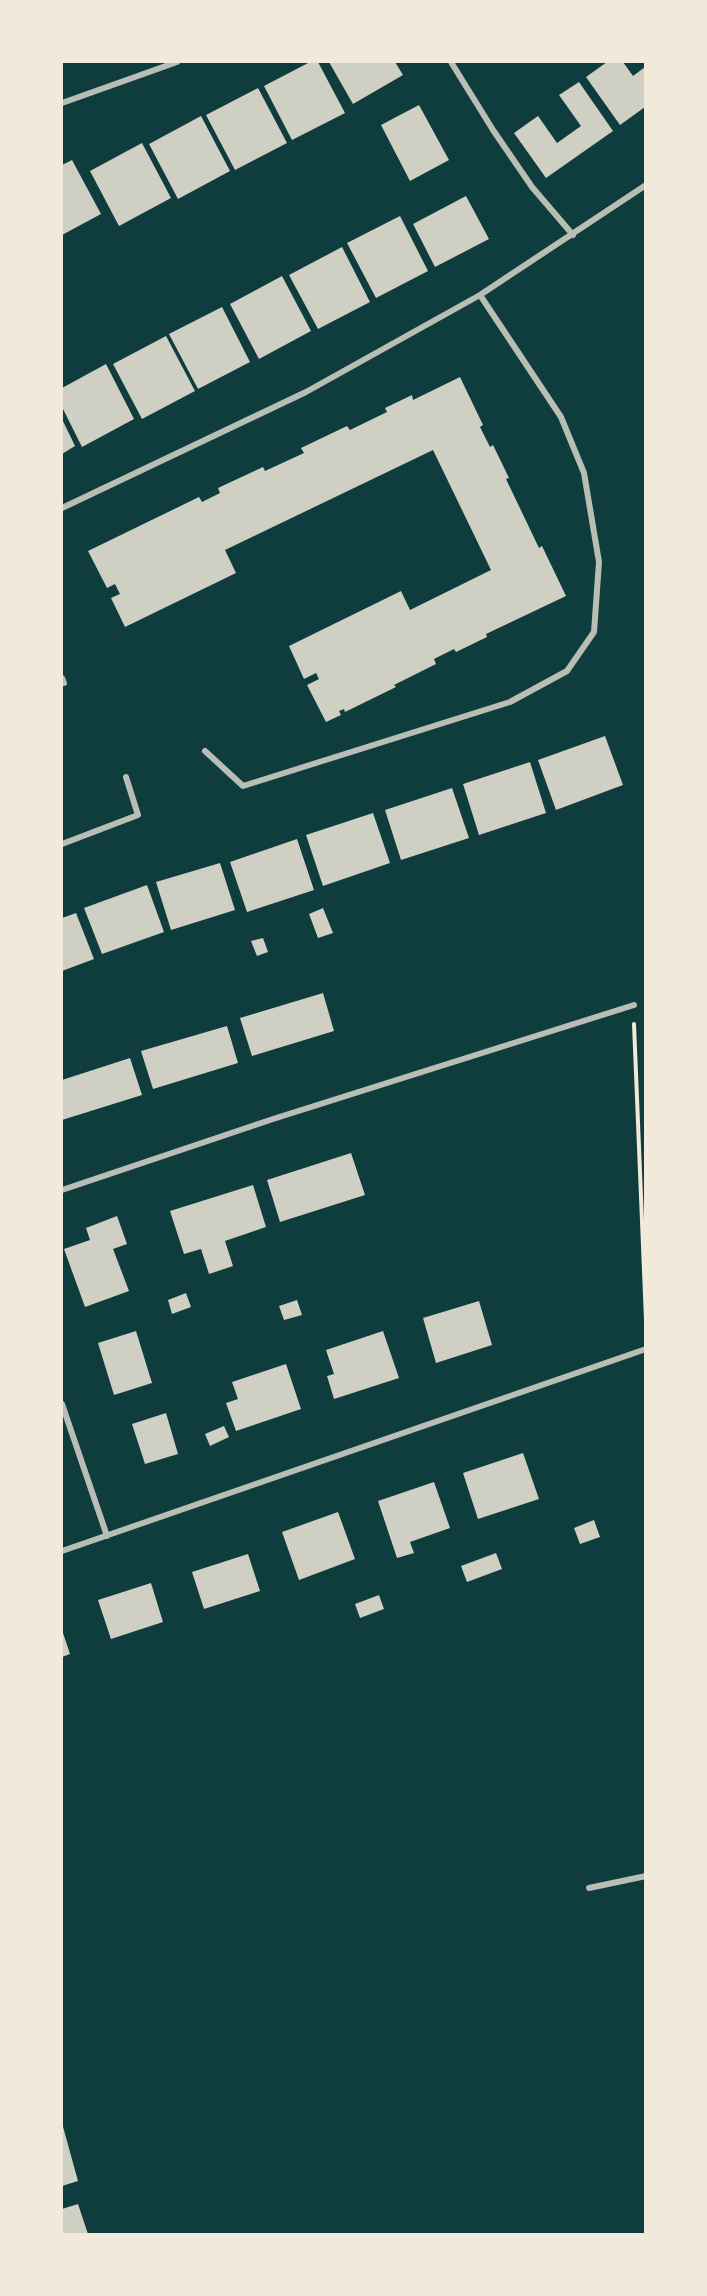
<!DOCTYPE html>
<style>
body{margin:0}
#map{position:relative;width:707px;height:2296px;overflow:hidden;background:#0f3d3e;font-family:"Fira Sans",sans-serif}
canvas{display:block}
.frame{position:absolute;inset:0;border:63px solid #f1e9da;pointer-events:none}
</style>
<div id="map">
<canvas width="707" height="2296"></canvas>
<div class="frame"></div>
</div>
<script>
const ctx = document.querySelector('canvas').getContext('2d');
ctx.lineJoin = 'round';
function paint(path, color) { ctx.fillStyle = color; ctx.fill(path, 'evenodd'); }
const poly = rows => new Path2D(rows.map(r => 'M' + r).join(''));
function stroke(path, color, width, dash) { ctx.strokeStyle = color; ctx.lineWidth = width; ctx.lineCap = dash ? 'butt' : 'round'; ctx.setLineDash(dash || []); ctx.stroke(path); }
const building = poly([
 [310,62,318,62,345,113,292,140,264,86],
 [329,62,395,62,403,75,353,104],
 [607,62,623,62,633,76,645,67,645,107,620,125,586,77],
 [579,82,613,131,546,178,514,133,538,116,557,143,581,126,559,95],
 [258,88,287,143,235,170,206,115],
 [419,105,449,160,410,181,381,125],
 [201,116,230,171,178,199,149,144],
 [142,143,171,198,119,226,90,171],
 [72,160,101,214,62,235,62,165],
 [466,196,489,239,435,267,413,224],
 [400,216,428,271,376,298,347,243],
 [342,247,370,302,318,329,289,275],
 [282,276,311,331,259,359,230,304],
 [222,307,250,362,198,389,169,334],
 [166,336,195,391,142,419,113,364],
 [106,364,134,419,82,447,62,407,62,388],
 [460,377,483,425,480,427,490,447,493,445,509,478,506,479,539,548,542,546,566,596,486,634,487,637,456,652,454,649,434,659,436,664,394,685,396,687,345,712,344,709,339,711,341,715,326,722,307,685,319,679,316,673,304,679,289,646,401,591,410,610,491,570,433,450,225,550,236,573,125,627,111,598,120,594,115,584,107,588,88,551,199,497,202,502,220,493,218,488,263,467,265,471,304,453,301,448,347,426,350,430,387,412,385,408,412,395,413,400],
 [62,419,75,446,62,454],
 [605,736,623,785,556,810,538,760],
 [530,762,546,813,479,835,463,784],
 [452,788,469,838,401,860,385,810],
 [373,813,390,863,323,886,306,835],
 [297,839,314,890,247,912,230,862],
 [220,863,235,910,171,930,156,882],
 [147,885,164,932,102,954,84,908],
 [323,908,333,933,318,938,309,914],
 [76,913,94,959,62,971,62,918],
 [263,938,268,952,257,956,251,941],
 [323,993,334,1031,252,1056,240,1018],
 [227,1026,238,1063,153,1089,141,1051],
 [130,1058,142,1095,62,1120,62,1080],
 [351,1153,365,1195,280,1222,267,1180],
 [253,1185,266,1227,225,1241,233,1266,209,1274,201,1249,184,1254,170,1211],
 [117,1216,127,1244,113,1249,129,1291,85,1307,64,1249,90,1240,86,1228],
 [186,1293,191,1307,172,1314,168,1300],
 [297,1300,302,1315,284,1320,279,1306],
 [479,1301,492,1345,436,1363,423,1318],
 [136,1331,152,1383,114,1395,98,1343],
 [383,1331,399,1378,334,1399,327,1376,334,1374,326,1350],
 [286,1364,301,1409,236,1431,226,1403,238,1399,232,1382],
 [166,1413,178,1454,145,1464,132,1424],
 [224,1426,229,1437,210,1446,205,1434],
 [523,1453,539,1499,478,1519,463,1473],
 [434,1482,450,1528,410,1542,414,1553,397,1558,378,1501],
 [338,1512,355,1559,299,1580,282,1532],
 [594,1520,600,1537,580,1544,574,1528],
 [496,1553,502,1569,467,1582,461,1566],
 [248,1554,260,1591,204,1609,192,1572],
 [151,1583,163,1622,111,1639,98,1600],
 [379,1595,384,1609,360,1618,355,1604],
 [62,1630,70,1654,62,1657],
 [62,2123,78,2181,62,2186],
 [78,2204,88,2234,62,2234,62,2209]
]);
const path = poly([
 [634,1024,646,1320]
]);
const minor = poly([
 [451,62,493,130,532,187,573,235],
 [62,103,177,62],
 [62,508,306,392,480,295,646,185],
 [62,678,64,683],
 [205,751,243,786,510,702,567,671,594,632,599,562,584,473,561,417,480,295],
 [62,844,138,815,126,777],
 [62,1190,273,1119,634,1005],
 [62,1404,107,1536],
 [62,1551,646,1349],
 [589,1888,646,1876]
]);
paint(building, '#cfcfc3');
stroke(path, '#f1e9da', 4);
stroke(minor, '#b8beb3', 6);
</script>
